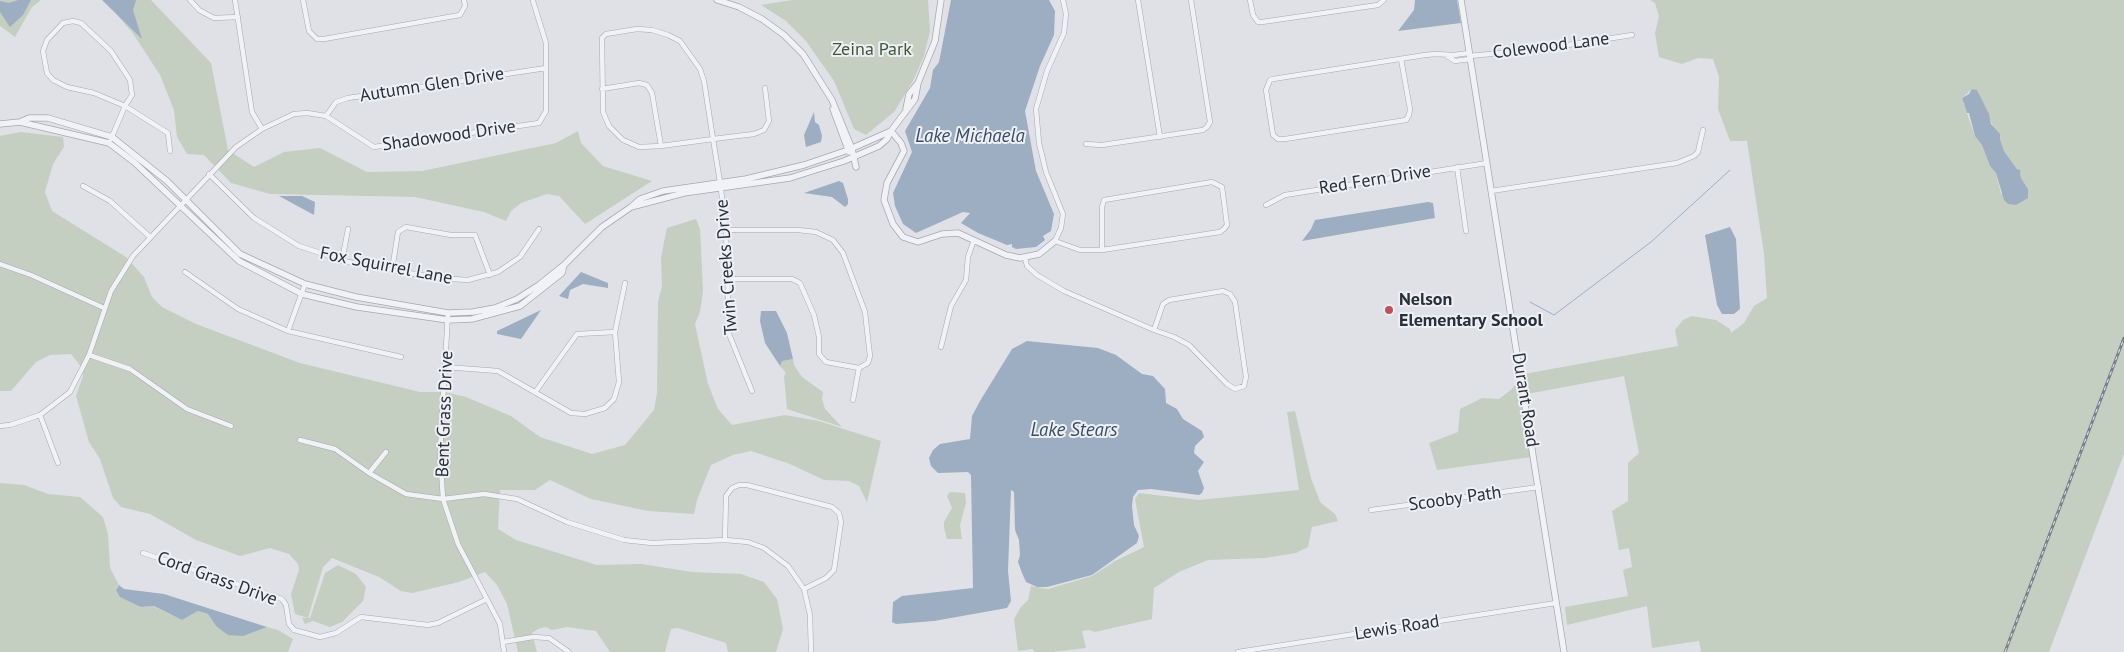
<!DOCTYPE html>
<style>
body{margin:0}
canvas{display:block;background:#dfe1e6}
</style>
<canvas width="2124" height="652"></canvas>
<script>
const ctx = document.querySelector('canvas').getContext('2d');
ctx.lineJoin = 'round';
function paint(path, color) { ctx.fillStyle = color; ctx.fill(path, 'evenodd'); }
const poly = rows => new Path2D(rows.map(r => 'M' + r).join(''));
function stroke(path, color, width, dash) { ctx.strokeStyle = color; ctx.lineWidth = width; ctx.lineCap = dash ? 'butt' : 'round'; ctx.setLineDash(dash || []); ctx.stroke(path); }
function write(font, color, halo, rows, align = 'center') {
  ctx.font = font + ' "PT Sans",sans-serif'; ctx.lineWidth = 4; ctx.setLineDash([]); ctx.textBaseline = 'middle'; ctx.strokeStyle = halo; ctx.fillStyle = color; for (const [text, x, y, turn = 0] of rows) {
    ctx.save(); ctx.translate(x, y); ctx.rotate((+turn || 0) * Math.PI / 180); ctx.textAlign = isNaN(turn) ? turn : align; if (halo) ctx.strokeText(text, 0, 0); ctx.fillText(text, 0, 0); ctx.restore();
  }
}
const green = poly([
 [0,0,41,0,32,7,15,37,0,26],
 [104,0,151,0,211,63,228,150,254,167,284,152,320,148,367,172,422,171,556,143,578,131,581,143,603,166,652,181,585,224,559,196,547,194,521,203,511,211,506,221,484,212,415,197,270,194,231,183,204,155,187,154,177,137,174,110,160,75,132,32],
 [792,0,928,0,930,31,924,56,913,81,894,112,866,135,854,129,834,81,806,41,786,21,761,5],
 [1650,0,2124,0,2124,454,2049,652,1701,652,1699,641,1652,648,1647,606,1567,625,1565,607,1628,596,1623,570,1632,567,1629,548,1619,550,1612,511,1628,501,1628,463,1639,453,1624,376,1527,394,1524,374,1678,346,1675,330,1683,320,1692,316,1716,320,1730,329,1731,333,1744,323,1754,306,1767,298,1764,254,1747,141,1730,141,1718,109,1719,77,1713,59,1698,58,1682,64,1659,57,1655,33,1659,16,1655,3],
 [1971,90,1977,90,2004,151,2021,174,2021,178,2028,189,2001,194,1996,173,1990,166,1982,145,1975,136,1963,102,1962,98],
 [21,132,63,137,64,147,53,164,45,192,52,211,126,257,144,277,152,297,162,307,196,324,300,363,420,392,444,392,466,397,511,416,540,437,592,454,625,445,654,410,657,393,658,302,662,286,661,258,665,237,667,228,696,219,700,229,703,291,700,312,695,324,708,384,718,409,732,425,785,415,819,421,881,441,867,502,859,486,849,481,824,480,790,464,751,451,733,455,711,465,697,500,694,514,648,511,591,499,550,480,535,490,500,490,498,529,516,540,597,565,641,564,692,572,741,574,764,582,777,599,783,629,776,652,728,652,726,643,678,628,671,629,665,652,610,652,596,631,567,627,552,630,546,627,538,629,532,633,537,652,518,652,507,604,497,585,485,572,459,582,412,593,401,591,379,577,332,558,323,567,308,618,295,614,291,594,299,570,298,564,289,554,270,548,240,556,196,540,150,514,121,507,113,498,100,459,89,442,76,396,83,376,82,368,71,354,50,355,36,362,11,391,0,391,0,136],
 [793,359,794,365,802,377,823,392,822,399,825,409,842,427,787,409,784,376,786,373,780,366,781,361],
 [1520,378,1532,457,1437,470,1429,443,1458,432,1460,409,1482,398,1499,399,1512,389],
 [1295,411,1311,478,1320,502,1335,514,1338,521,1312,527,1308,547,1296,553,1265,558,1208,560,1179,572,1154,588,1152,619,1095,632,1089,630,1082,631,1086,648,1053,652,1034,652,1033,649,1018,651,1014,619,1021,607,1028,600,1031,586,1048,589,1092,576,1115,561,1144,547,1135,499,1139,493,1199,500,1299,490,1287,412],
 [0,483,24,485,48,494,80,497,103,517,108,534,110,568,119,585,116,588,141,607,153,606,182,620,198,611,208,614,216,626,244,635,267,627,278,630,293,639,288,652,0,652],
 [950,492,965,493,966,503,960,525,962,539,947,539,944,528,944,522,952,508,947,496],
 [338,565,356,574,366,587,363,601,342,622,330,627,313,621,305,624,302,618,310,618,325,573]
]);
const water = poly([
 [18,0,31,0,23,15,10,27,0,12,0,1,9,3],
 [102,0,136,0,133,10,142,39],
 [951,0,1049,0,1055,11,1054,35,1040,66,1025,111,1036,171,1054,214,1051,231,1043,236,1045,240,1036,247,1016,249,1012,247,1012,244,1007,245,978,233,961,223,970,213,963,212,916,233,903,224,895,206,893,193,912,152,905,131,930,88,933,70,939,62],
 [1415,0,1457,0,1461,23,1398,31,1414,10],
 [1972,89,1977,90,1989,114,1991,124,2000,134,2000,140,2004,151,2017,169,2020,170,2021,178,2028,189,2028,198,2016,205,2008,204,2004,200,1996,173,1990,166,1982,145,1975,136,1969,113,1967,113,1962,98,1969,94],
 [814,112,815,122,819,125,822,136,821,142,806,147,804,135],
 [839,181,843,183,848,199,848,204,845,207,832,197,804,193],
 [279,196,302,196,315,202,314,215],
 [1428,202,1433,203,1435,218,1302,241,1311,229,1315,220],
 [1730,227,1736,239,1740,309,1734,314,1722,314,1717,305,1705,235],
 [581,272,608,283,608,288,583,284,570,290,568,299,559,296],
 [541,310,521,339,497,334,497,331],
 [761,311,776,311,787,333,793,359,782,361,780,366,765,343,760,321],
 [1027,341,1098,348,1116,355,1142,374,1153,376,1165,389,1166,403,1177,409,1183,419,1202,431,1204,437,1195,446,1194,453,1204,462,1198,471,1204,488,1202,493,1199,495,1151,489,1138,490,1133,497,1132,506,1134,525,1139,536,1137,543,1092,575,1047,587,1037,587,1026,582,1022,573,1018,562,1020,555,1019,540,1015,530,1014,492,1011,490,1008,571,1011,601,1007,608,934,621,896,624,892,622,893,602,902,596,973,588,971,475,968,472,938,473,931,466,929,458,933,450,940,444,970,439,972,416,980,401,1012,349],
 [119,585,124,589,164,594,267,627,243,636,228,635,216,626,208,614,198,611,182,620,154,606,141,607,120,597,116,590]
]);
const stream = poly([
 [1530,302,1554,315,1651,242,1730,170]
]);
const minor = poly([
 [190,0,199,10,214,18,238,17],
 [235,0,252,112,262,129],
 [303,0,309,31,317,39,324,39,460,15,465,6,464,0],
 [1063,0,1066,14,1064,33,1047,71,1036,109,1039,143,1046,172,1063,214,1061,228,1055,241,1080,250,1102,250],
 [1138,0,1160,137],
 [1250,0,1253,15,1258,22,1262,22,1378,5,1384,0],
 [73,21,81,23,111,51,130,80,132,95,125,106,94,93,67,87,53,80,47,73,43,51,47,40,63,23,73,21],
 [1447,56,1455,61,1470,59],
 [1470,56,1531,50,1545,45,1561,46,1632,35],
 [1401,59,1410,109,1409,115,1406,120,1285,139,1278,139,1273,135,1266,90,1270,80,1273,79,1425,55,1435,54,1454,55,1469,53],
 [602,89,639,83,647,85,652,93,661,146],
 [326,116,336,102,348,98,546,68],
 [111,139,125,106,168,133,170,151],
 [1086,144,1102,145,1203,130,1207,127,1210,122,1191,0],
 [1457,167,1466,231],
 [209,174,254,218,299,246,348,262,437,278,468,280,498,272,520,257,539,229],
 [1212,182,1222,187,1227,225,1224,229,1220,232,1102,250,1102,207,1104,200,1212,182],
 [83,186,110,201,150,237],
 [1491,191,1677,163,1694,156,1698,152,1703,130],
 [1266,205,1285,195,1487,163],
 [726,230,798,230,816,232,833,240,843,253,865,312,870,356,868,363,859,368,826,362,819,354,819,337,814,315,800,283,792,279,728,279],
 [1025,258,1027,266,1037,275,1064,291,1154,330],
 [342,261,348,229],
 [0,264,31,275,104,308],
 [392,270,398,232,406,227,451,235,475,235,490,275],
 [185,272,238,309,288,331,401,357],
 [1223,291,1230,294,1235,302,1246,377,1244,386,1235,389,1227,384,1189,345,1174,337,1154,330,1163,304,1169,300,1223,291],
 [448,313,440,452,443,499,458,544,500,624,504,652],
 [288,331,305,284],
 [941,347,951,306,966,280,968,257,974,240],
 [89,355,130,369,187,409,231,426],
 [446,367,498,371,571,413,585,414,605,408,614,399,619,382,615,332,625,283],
 [536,391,577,334,615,332],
 [752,391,729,334,726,230,720,182,713,139,704,81,700,69,680,41,668,35,652,30,637,29,606,34,602,38,603,112,609,126,623,140,639,147,661,146,713,139,754,134,764,130,769,121,765,88],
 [853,400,859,368],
 [40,415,58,463],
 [0,426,10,425,40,415,70,392,89,355,111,291,133,256,236,147,262,129,294,114,307,113,326,116,374,147,539,123,546,111,546,43,533,1],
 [300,440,335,449,369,473,406,494,443,499,484,494,517,499,567,522,624,540,652,543,725,540,748,542,764,548,788,566,804,589,810,615,811,652],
 [369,473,386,452],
 [1371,510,1539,487],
 [725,540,726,496,732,488,739,485,747,485,832,507,839,513,841,522,834,570,826,578,804,589],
 [143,553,282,599,286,605,289,624,294,630,320,637,336,633,361,617,428,625,438,623,487,599],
 [503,642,533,637,549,638,569,652],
 [1238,652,1556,603]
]);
const tertiary = poly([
 [717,0,739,7,762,19,784,35,803,54,832,100,852,149,856,167],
 [1461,0,1564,652],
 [833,109,849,152],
 [906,109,909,94,918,83],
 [20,122,29,118,48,118,112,137,167,181,240,254,305,284,356,297,448,313,473,312,495,308,517,299,539,285,564,265,602,227,631,207,684,193,790,178,844,161,879,146,887,139,891,131,915,99,918,83,935,41,941,0],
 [0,124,20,122,109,143,134,162,239,261,302,294,357,307,448,320,472,319,520,306,562,273,564,265],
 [891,131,901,143,904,151,887,183,884,200,893,224,903,237,918,242,942,234,958,233,1006,255,1020,258,1039,254,1055,241],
 [631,207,640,199,663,191,746,179,804,165,848,150,891,131]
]);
const rail = poly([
 [2005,652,2124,338]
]);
const markers = [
 [1389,310,5,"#be515e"]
];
const streetNames = [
 ["Colewood Lane",1551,46,-7],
 ["Autumn Glen Drive",432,85,-9],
 ["Shadowood Drive",449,136,-8],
 ["Red Fern Drive",1375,180,-9],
 ["Fox Squirrel Lane",386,266,11],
 ["Twin Creeks Drive",727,267,-94],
 ["Durant Road",1525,400,81],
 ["Bent Grass Drive",445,414,-88],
 ["Scooby Path",1455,499,-8],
 ["Cord Grass Drive",217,579,20],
 ["Lewis Road",1397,628,-9]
];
const parkNames = [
 ["Zeina Park",872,50]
];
const poiNames = [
 ["Nelson",1399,300],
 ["Elementary School",1399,321]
];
const waterNames = [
 ["Lake Michaela",970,137],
 ["Lake Stears",1074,431]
];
paint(green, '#c4cfc1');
paint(water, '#9daec3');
stroke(stream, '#9daec3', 1);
stroke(minor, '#a5a8af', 5.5);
stroke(tertiary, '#a5a8af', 7);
stroke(minor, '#f1f2f5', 4.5);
stroke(tertiary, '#f1f2f5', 5.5);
stroke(rail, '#7a818e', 3);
stroke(rail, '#eef0f4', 1, [4]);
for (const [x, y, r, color] of markers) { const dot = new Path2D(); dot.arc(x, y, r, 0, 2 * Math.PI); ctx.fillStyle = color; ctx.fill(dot); stroke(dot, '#eef0f4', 2); }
write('18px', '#292f3b', '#eef0f4', streetNames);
write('18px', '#3d5638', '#eef0f4', parkNames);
write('bold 18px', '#292f3b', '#eef0f4', poiNames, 'left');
write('italic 19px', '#384d6b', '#eef0f4', waterNames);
</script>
